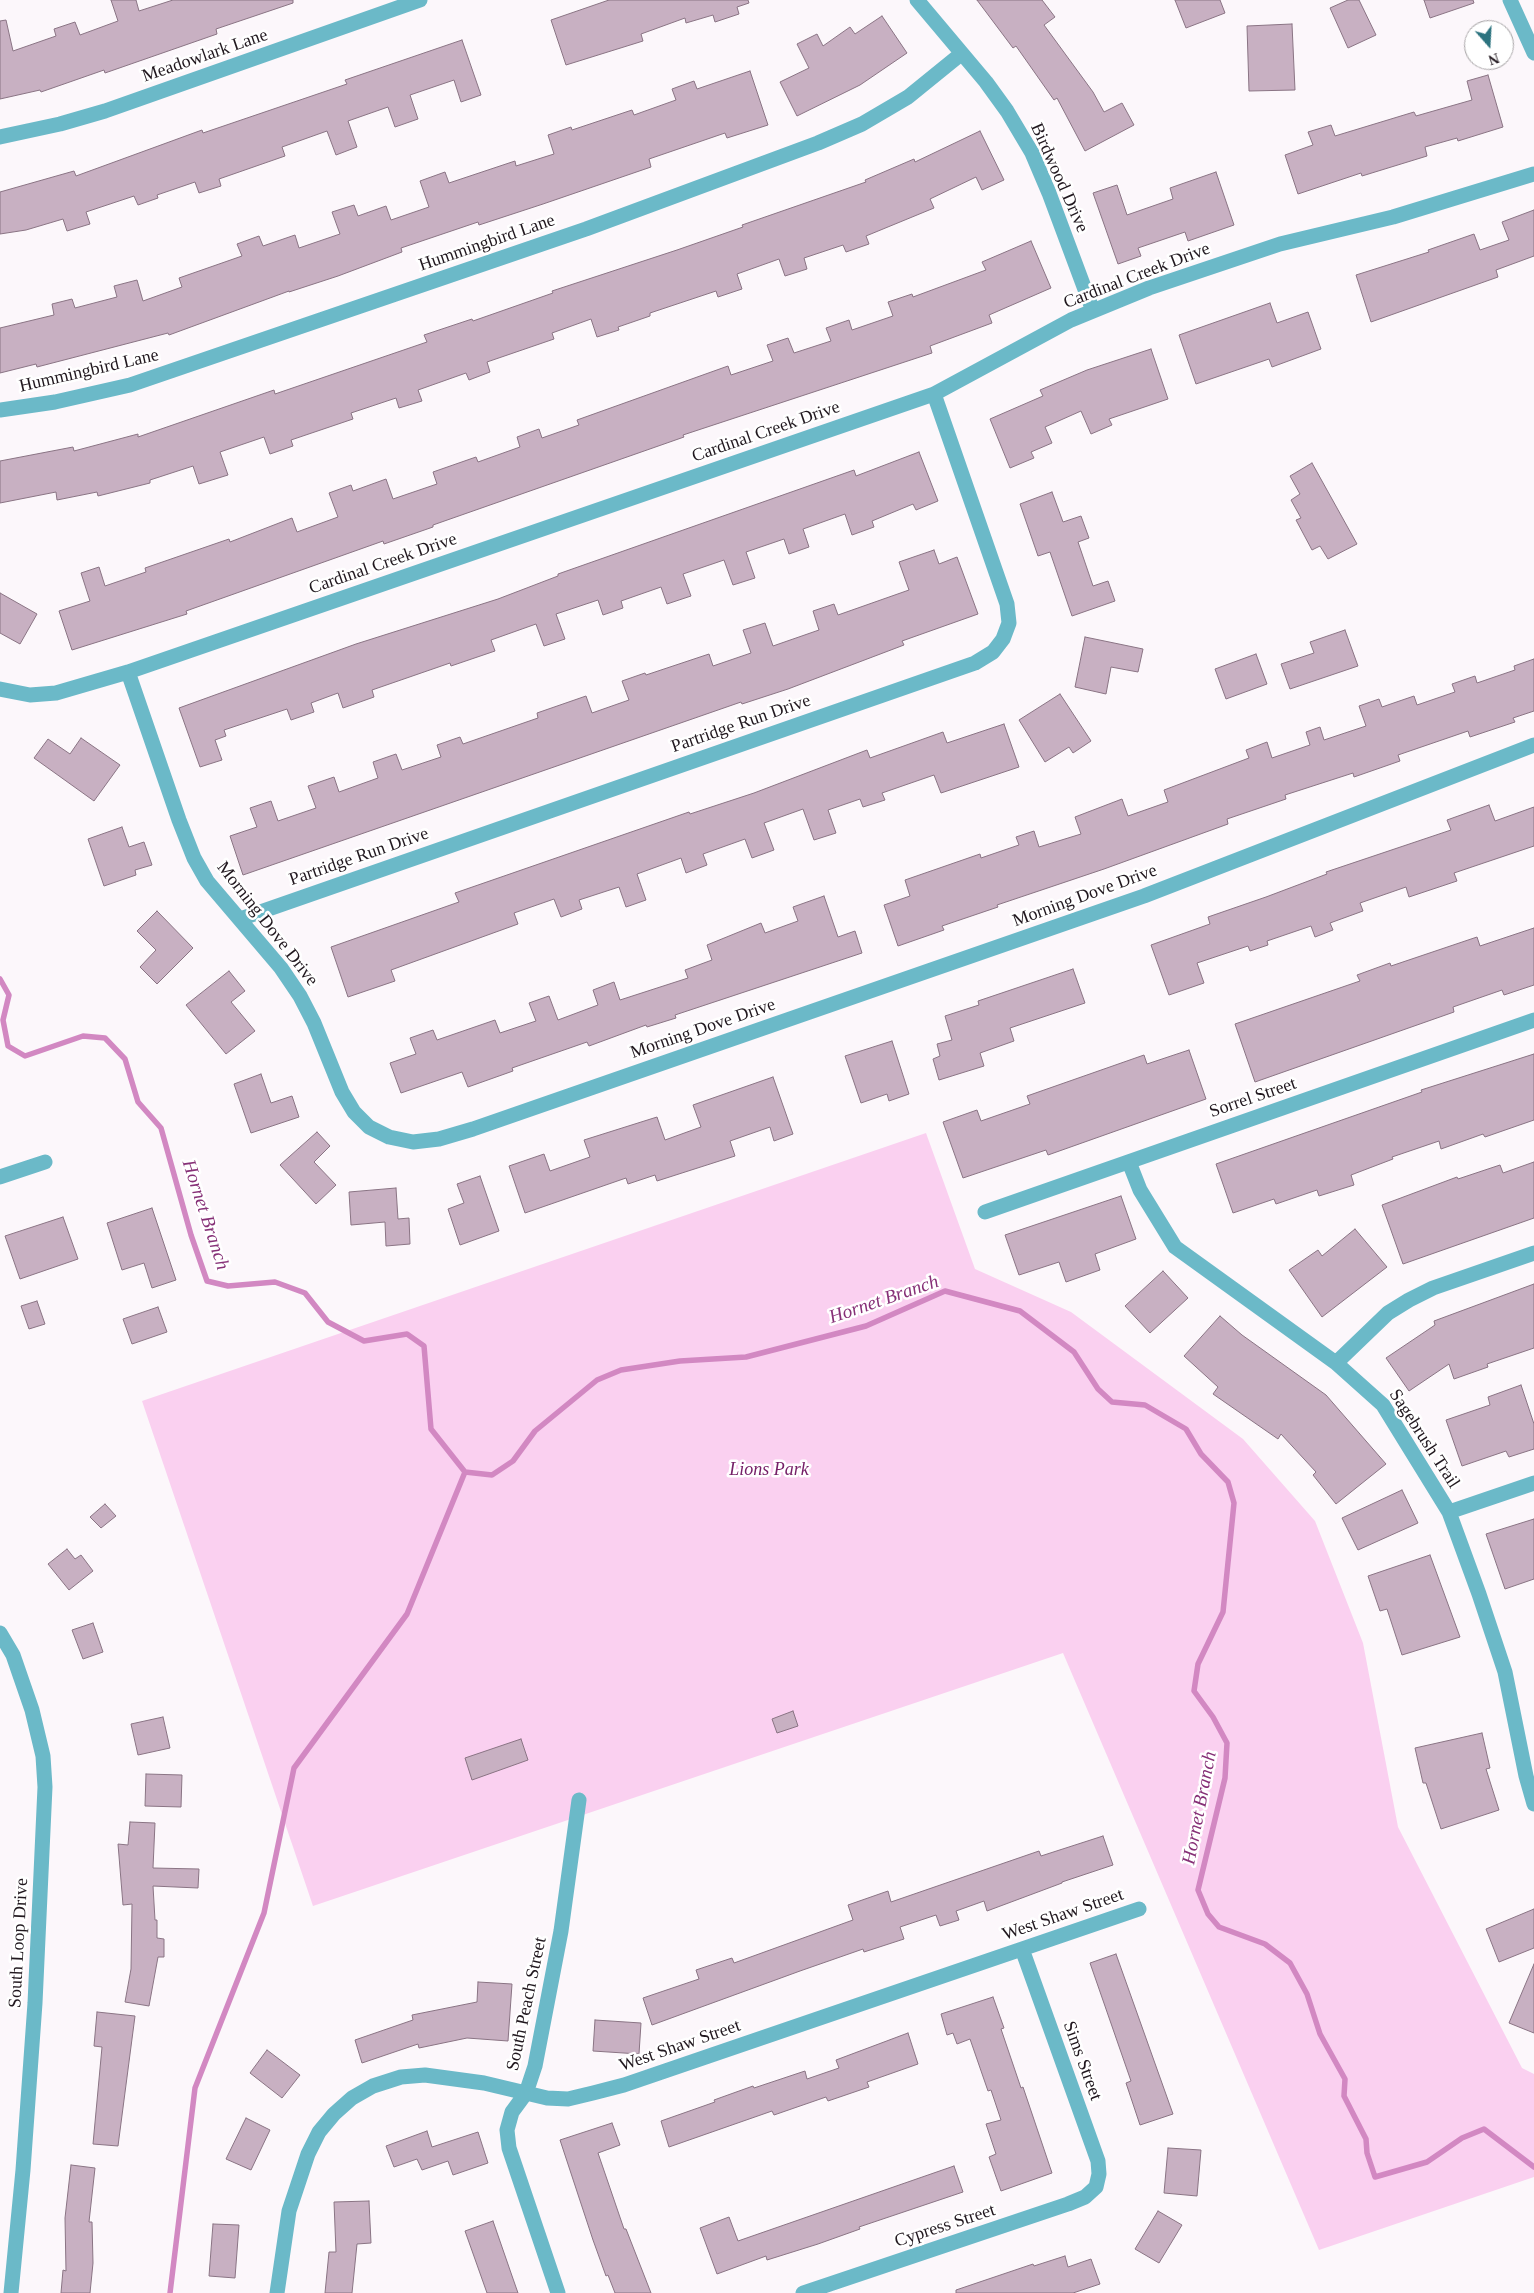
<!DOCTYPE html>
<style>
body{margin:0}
#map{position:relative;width:1534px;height:2293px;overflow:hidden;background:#fcf7fb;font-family:Georgia,serif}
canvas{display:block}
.north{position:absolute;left:1464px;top:20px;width:50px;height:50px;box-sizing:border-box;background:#fff;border:1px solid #a6a3a5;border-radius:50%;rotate:161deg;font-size:14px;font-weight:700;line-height:20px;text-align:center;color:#21181f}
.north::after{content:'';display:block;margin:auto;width:18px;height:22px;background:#2c737f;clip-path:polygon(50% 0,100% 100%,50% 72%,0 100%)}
</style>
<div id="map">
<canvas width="1534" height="2293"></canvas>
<div class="north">N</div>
</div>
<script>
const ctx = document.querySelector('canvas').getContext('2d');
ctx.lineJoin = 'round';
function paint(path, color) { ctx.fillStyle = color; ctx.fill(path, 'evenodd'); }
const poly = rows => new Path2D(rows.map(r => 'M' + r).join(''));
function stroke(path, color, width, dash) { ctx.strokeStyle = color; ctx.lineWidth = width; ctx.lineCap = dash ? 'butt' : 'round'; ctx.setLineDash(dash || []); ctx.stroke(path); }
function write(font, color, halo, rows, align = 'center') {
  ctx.font = font + ' Georgia,serif'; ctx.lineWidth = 5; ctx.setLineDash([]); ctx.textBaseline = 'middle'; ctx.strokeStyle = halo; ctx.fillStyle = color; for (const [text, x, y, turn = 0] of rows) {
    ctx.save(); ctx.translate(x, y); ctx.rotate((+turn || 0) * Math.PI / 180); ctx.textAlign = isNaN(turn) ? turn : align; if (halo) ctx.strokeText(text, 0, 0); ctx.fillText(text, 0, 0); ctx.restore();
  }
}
const green = poly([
 [926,1133,975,1269,1071,1312,1243,1439,1315,1521,1363,1643,1398,1827,1522,2068,1534,2074,1534,2177,1319,2250,1063,1653,313,1906,142,1401]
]);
const stream = poly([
 [0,979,9,995,3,1020,8,1046,25,1056,83,1036,105,1038,125,1059,138,1102,161,1128,191,1235,207,1281,228,1286,275,1282,305,1293,328,1322,364,1341,407,1334,424,1346,431,1429,465,1472,492,1475,513,1461,535,1431,597,1380,621,1370,680,1361,746,1357,866,1326,945,1291,1020,1311,1074,1352,1098,1389,1112,1402,1145,1405,1186,1429,1201,1454,1228,1482,1234,1503,1223,1612,1198,1664,1194,1691,1213,1717,1227,1743,1225,1778,1198,1890,1208,1914,1219,1927,1265,1944,1290,1963,1307,1994,1320,2034,1345,2079,1344,2096,1366,2139,1367,2153,1375,2177,1427,2162,1462,2138,1484,2129,1534,2167],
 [170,2293,195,2088,264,1913,294,1768,407,1614,465,1472]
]);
const building = poly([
 [111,0,136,0,139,11,173,0,293,0,293,3,216,29,217,34,105,73,104,70,41,92,40,90,0,99,0,21,6,20,13,51,56,36,54,29,75,22,80,35,118,21,111,0],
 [609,0,748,0,749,3,737,7,739,14,715,22,713,15,686,23,685,18,641,34,643,41,566,65,551,20,609,0],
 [977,0,1042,0,1055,17,1044,25,1093,92,1104,112,1122,103,1134,125,1085,151,1057,98,1054,100,1016,46,1013,48,977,0],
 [1175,0,1220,0,1225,13,1186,28,1175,0],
 [1348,0,1359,0,1376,35,1348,48,1330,8,1348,0],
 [1424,0,1473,0,1474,3,1430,18,1424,0],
 [882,16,907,53,860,85,797,116,780,82,809,68,797,44,817,34,823,46,850,27,855,34,882,16],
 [1292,24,1295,90,1249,91,1247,26,1292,24],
 [462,40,481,95,461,102,454,80,410,95,418,119,395,127,388,107,348,121,357,147,336,155,327,131,282,147,285,156,219,179,221,186,199,193,195,182,157,195,158,198,138,205,134,196,86,212,90,224,67,231,63,219,26,230,0,234,0,192,74,171,76,176,202,130,203,133,347,84,345,80,462,40],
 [750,71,768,125,727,138,725,133,649,159,651,167,543,204,479,225,478,222,401,248,402,252,338,276,289,292,289,291,169,335,168,333,37,367,36,364,0,373,0,328,54,315,52,304,72,299,75,308,117,297,114,286,137,280,143,301,182,287,179,278,242,256,237,244,259,236,263,246,295,235,299,248,340,234,332,212,354,205,358,216,386,206,391,220,429,207,420,181,445,172,449,183,515,161,516,166,554,154,548,135,571,127,572,130,632,110,634,115,676,100,672,89,694,81,697,89,750,71],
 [1488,75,1503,127,1458,141,1457,138,1425,147,1427,156,1362,176,1361,173,1298,194,1285,155,1313,145,1308,132,1331,125,1335,136,1414,112,1416,116,1472,100,1467,81,1488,75],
 [980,131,1004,180,982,190,976,177,930,199,934,208,866,236,869,244,846,252,843,245,804,258,807,269,785,276,779,259,737,274,742,289,718,297,716,291,650,313,650,316,618,327,619,330,597,337,591,319,552,333,554,339,487,362,490,372,469,380,466,373,418,390,422,401,399,408,396,398,351,413,353,419,291,440,293,446,270,454,264,437,220,452,228,475,199,484,193,466,150,480,150,483,98,496,97,492,57,500,56,492,0,503,0,461,73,447,74,451,138,434,138,437,274,390,275,394,427,342,424,335,472,319,473,321,553,293,552,291,677,250,743,227,742,225,866,182,865,180,914,159,915,162,980,131],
 [1216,172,1234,225,1188,241,1185,232,1138,248,1141,256,1118,264,1093,193,1117,185,1127,215,1173,199,1170,188,1216,172],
 [1534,210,1534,256,1496,270,1498,277,1371,322,1356,275,1429,252,1428,250,1474,234,1480,250,1509,240,1502,222,1534,210],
 [1031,241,1051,288,989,315,992,323,930,346,932,353,683,435,684,437,433,525,433,527,384,544,383,541,186,611,187,614,72,650,59,611,90,601,81,573,99,567,105,586,146,572,145,568,229,539,230,542,292,518,297,532,338,517,329,493,351,485,353,491,386,479,393,499,437,484,433,472,476,457,478,462,520,447,517,437,539,429,542,438,579,425,577,420,728,366,731,375,773,361,767,345,788,338,794,353,831,341,826,328,849,320,852,330,893,316,888,302,912,294,913,297,986,270,982,262,1031,241],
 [1270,303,1277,323,1308,312,1321,349,1272,367,1269,359,1196,384,1179,335,1270,303],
 [1151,349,1168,399,1109,419,1112,425,1091,434,1081,411,1045,427,1052,443,1031,452,1034,458,1010,468,990,419,1043,396,1040,390,1087,370,1151,349],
 [919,452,938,501,916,510,913,504,872,521,874,527,852,535,845,514,803,529,809,547,789,554,784,539,746,552,755,578,733,585,724,560,683,574,691,596,667,604,661,587,621,601,623,608,603,615,598,600,556,614,565,639,544,646,536,624,491,640,495,651,451,666,450,663,372,690,374,697,343,708,338,693,311,703,314,712,291,720,287,709,224,730,226,736,215,740,222,760,200,767,179,708,356,644,498,599,558,576,558,574,854,470,856,476,919,452],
 [1312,463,1357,544,1328,559,1320,546,1312,550,1296,520,1301,518,1291,500,1300,494,1290,476,1312,463],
 [1052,492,1063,522,1081,516,1089,538,1078,542,1093,586,1108,581,1115,601,1072,616,1050,552,1038,556,1020,504,1052,492],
 [934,550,939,564,957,557,978,614,902,641,904,645,788,689,742,704,741,702,243,875,230,836,257,827,250,808,271,801,278,821,316,808,308,786,334,777,339,792,378,778,373,762,396,754,402,770,441,757,437,745,460,737,463,744,538,718,537,713,586,696,592,713,629,700,622,681,645,673,646,675,709,654,713,666,751,653,743,630,765,623,773,646,819,630,813,611,834,604,838,615,909,590,899,562,934,550],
 [0,593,37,614,20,644,0,633,0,593],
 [1345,630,1358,666,1290,689,1281,664,1314,653,1310,642,1345,630],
 [1085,637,1143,649,1138,672,1111,667,1106,694,1075,687,1085,637],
 [1256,654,1267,684,1226,699,1215,669,1256,654],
 [1534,659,1534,711,1513,718,1515,722,1470,737,1468,731,1398,755,1400,761,1354,777,1353,773,1285,795,1286,799,1227,819,1228,824,1104,869,997,905,998,907,942,926,944,930,898,946,884,905,910,896,905,880,980,854,981,858,1019,845,1016,837,1034,831,1039,847,1081,834,1075,817,1122,799,1128,816,1168,802,1164,790,1249,758,1246,750,1267,742,1272,758,1310,745,1306,732,1320,727,1324,740,1366,726,1359,706,1379,699,1382,707,1414,696,1417,705,1455,692,1452,684,1475,676,1477,683,1515,670,1514,666,1534,659],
 [1060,694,1091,741,1073,753,1069,747,1045,762,1019,720,1060,694],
 [1004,724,1019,767,941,793,934,775,882,793,885,800,863,807,860,799,828,810,836,833,814,840,803,809,764,823,774,850,752,858,745,839,703,854,707,865,686,873,681,858,637,874,646,900,626,907,619,887,579,900,582,909,561,917,554,899,514,913,518,924,391,970,395,981,348,997,331,947,459,902,455,893,689,812,690,814,754,793,867,750,870,758,943,732,947,743,1004,724],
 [81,738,120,765,94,801,34,758,48,739,70,754,81,738],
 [1489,805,1495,821,1534,807,1534,846,1454,873,1457,881,1409,897,1406,887,1360,903,1363,911,1330,923,1333,930,1315,937,1311,926,1267,941,1268,945,1250,951,1248,946,1197,963,1204,983,1169,995,1151,945,1210,924,1208,917,1266,897,1327,874,1326,872,1451,830,1447,820,1489,805],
 [122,827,129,847,144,842,152,865,135,870,136,875,104,886,88,839,122,827],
 [824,896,838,937,855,931,862,953,675,1015,676,1018,647,1027,646,1025,589,1046,587,1042,512,1068,513,1071,468,1087,462,1072,401,1093,390,1063,416,1054,410,1038,433,1030,437,1040,495,1020,500,1033,536,1021,529,1003,549,996,558,1020,598,1005,593,990,614,982,620,1000,688,978,685,970,712,960,707,945,761,923,765,933,798,921,793,907,824,896],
 [157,911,193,948,157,984,140,967,156,950,137,931,157,911],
 [1534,928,1534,985,1504,995,1502,990,1453,1007,1454,1012,1255,1082,1235,1024,1360,981,1357,975,1390,963,1391,966,1477,937,1480,946,1534,928],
 [1073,969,1085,1003,1010,1028,1014,1041,980,1053,984,1066,939,1080,933,1059,940,1056,937,1044,952,1040,945,1016,979,1005,978,1001,1073,969],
 [229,971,245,991,231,1002,255,1031,226,1054,186,1005,229,971],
 [892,1041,909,1094,889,1101,887,1094,861,1103,845,1056,892,1041],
 [1189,1050,1206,1099,1048,1155,1046,1150,963,1178,943,1122,977,1110,981,1121,1030,1104,1027,1096,1144,1055,1147,1064,1189,1050],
 [1534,1054,1534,1120,1485,1137,1483,1134,1441,1149,1439,1141,1392,1157,1393,1159,1351,1175,1354,1185,1319,1196,1317,1190,1276,1204,1274,1199,1233,1213,1216,1164,1422,1092,1421,1090,1534,1054],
 [261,1074,271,1103,292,1096,299,1117,251,1133,234,1084,261,1074],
 [773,1077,793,1134,774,1141,770,1127,730,1141,735,1156,657,1181,655,1175,628,1184,626,1178,525,1213,509,1166,544,1154,550,1171,590,1157,584,1140,657,1117,665,1140,701,1127,693,1105,773,1077],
 [317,1132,330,1146,314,1162,336,1185,316,1204,280,1165,317,1132],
 [1534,1162,1534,1218,1403,1264,1382,1205,1457,1177,1458,1179,1500,1165,1503,1173,1534,1162],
 [480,1176,499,1231,460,1245,448,1209,464,1203,457,1184,480,1176],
 [396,1188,398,1219,409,1218,410,1244,386,1246,385,1222,351,1225,349,1192,396,1188],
 [1121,1196,1136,1239,1095,1254,1100,1270,1066,1282,1059,1262,1019,1275,1005,1235,1121,1196],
 [152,1208,176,1280,152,1288,144,1263,122,1270,107,1223,152,1208],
 [63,1217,78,1259,20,1279,5,1236,63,1217],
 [1355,1229,1387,1267,1322,1317,1289,1270,1318,1250,1322,1256,1355,1229],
 [1163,1271,1188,1298,1150,1333,1125,1306,1163,1271],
 [1534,1284,1534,1348,1487,1364,1488,1367,1454,1379,1449,1364,1409,1391,1386,1358,1435,1325,1434,1321,1534,1284],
 [37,1301,45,1324,29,1329,21,1306,37,1301],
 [158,1307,167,1332,132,1344,123,1319,158,1307],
 [1220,1316,1242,1335,1326,1395,1386,1464,1336,1504,1313,1475,1316,1472,1281,1434,1278,1439,1213,1394,1218,1387,1184,1356,1220,1316],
 [1521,1385,1534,1424,1534,1449,1509,1457,1506,1451,1462,1466,1446,1420,1490,1405,1488,1397,1521,1385],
 [1402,1490,1418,1523,1358,1550,1342,1518,1402,1490],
 [105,1504,116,1516,101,1528,90,1517,105,1504],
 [1534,1519,1534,1579,1505,1589,1486,1534,1534,1519],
 [67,1549,75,1559,81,1555,93,1571,69,1590,48,1564,67,1549],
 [1430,1555,1460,1637,1402,1655,1387,1609,1380,1611,1368,1576,1430,1555],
 [93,1623,103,1652,83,1659,72,1630,93,1623],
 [793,1711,798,1726,777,1733,772,1719,793,1711],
 [163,1717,170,1748,138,1755,131,1724,163,1717],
 [1482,1733,1490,1768,1486,1769,1499,1810,1441,1829,1426,1783,1423,1783,1415,1748,1482,1733],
 [521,1739,528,1760,472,1780,465,1758,521,1739],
 [146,1774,182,1775,181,1807,145,1806,146,1774],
 [130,1822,155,1823,153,1868,199,1869,198,1888,153,1886,155,1920,157,1920,157,1938,164,1939,164,1957,158,1957,149,2006,125,2002,131,1969,132,1904,123,1905,118,1844,128,1845,130,1822],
 [1103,1836,1113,1865,1062,1882,1062,1883,987,1911,984,1901,956,1911,959,1920,940,1926,936,1915,900,1927,904,1939,864,1952,863,1949,800,1971,652,2025,643,1998,699,1979,696,1970,732,1958,734,1963,853,1920,848,1905,888,1891,891,1902,1039,1851,1041,1856,1103,1836],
 [1534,1909,1534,1948,1499,1962,1486,1929,1534,1909],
 [1116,1954,1173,2114,1140,2125,1126,2083,1131,2081,1090,1963,1116,1954],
 [1534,1964,1534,2033,1509,2023,1534,1964],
 [478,1982,512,1984,508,2041,467,2038,419,2048,418,2044,362,2063,355,2040,413,2020,412,2015,477,2002,478,1982],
 [993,1997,1004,2028,1001,2029,1021,2088,1023,2087,1052,2173,1001,2191,989,2157,996,2154,986,2124,1001,2120,991,2090,988,2091,970,2039,957,2044,953,2033,947,2035,941,2014,993,1997],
 [97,2012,135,2016,118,2146,93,2144,102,2047,94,2046,97,2012],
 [595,2020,641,2023,639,2054,593,2051,595,2020],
 [908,2033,918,2064,867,2082,869,2087,828,2101,826,2097,774,2115,772,2111,669,2147,661,2121,715,2102,714,2100,753,2086,754,2088,805,2071,807,2079,839,2068,836,2060,908,2033],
 [267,2050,300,2075,282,2098,250,2073,267,2050],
 [246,2118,270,2130,251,2170,226,2159,246,2118],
 [612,2123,620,2145,598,2153,624,2229,626,2229,651,2293,615,2293,608,2275,606,2276,593,2240,560,2140,612,2123],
 [427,2131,432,2147,478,2132,488,2163,453,2175,448,2161,422,2170,417,2159,394,2167,386,2146,427,2131],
 [1168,2148,1201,2150,1197,2196,1164,2193,1168,2148],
 [71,2165,95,2168,89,2222,92,2222,93,2263,90,2293,61,2293,63,2270,66,2271,65,2218,71,2165],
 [954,2166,963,2192,859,2227,860,2229,818,2244,767,2260,766,2256,717,2274,700,2228,729,2217,738,2241,954,2166],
 [369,2201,371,2243,357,2244,352,2293,325,2293,329,2252,336,2252,334,2202,369,2201],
 [1158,2211,1182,2225,1159,2263,1135,2249,1158,2211],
 [493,2221,511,2273,518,2293,487,2293,465,2231,493,2221],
 [213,2224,239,2225,235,2278,209,2276,213,2224],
 [1065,2256,1068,2267,1091,2259,1100,2284,1073,2293,956,2293,956,2290,1033,2264,1034,2266,1065,2256]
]);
const minor = poly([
 [917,0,986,82,1007,111,1032,153,1049,193,1093,311],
 [0,137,60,124,105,111,420,0],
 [0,410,55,402,130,385,586,229,818,143,862,124,908,97,961,54],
 [128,672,179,820,194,858,207,881,281,968,300,996,314,1023,342,1092,354,1112,369,1127,389,1137,413,1142,439,1139,473,1129,1144,896,1534,745],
 [0,689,30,695,56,693,128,672,934,394,1071,320,1149,288,1280,244,1393,217,1534,174],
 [240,919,975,663,993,652,1003,639,1009,623,1007,604,934,394],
 [1129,1162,1140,1190,1175,1247,1336,1363,1383,1405,1449,1512,1479,1594,1505,1672,1526,1776,1534,1804],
 [0,1177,45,1162],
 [985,1212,1534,1020],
 [1336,1363,1388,1313,1409,1300,1433,1288,1534,1253],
 [1449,1512,1534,1483],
 [0,1633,13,1655,32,1710,43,1756,45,1787,35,2003,23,2170,11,2293],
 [277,2293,289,2211,308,2154,319,2132,334,2114,352,2098,373,2086,401,2077,425,2075,484,2083,547,2098,568,2099,593,2093,624,2085,1139,1909],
 [558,2293,509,2148,507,2130,512,2112,526,2093,535,2066,561,1931,579,1800],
 [803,2293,1068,2204,1085,2197,1096,2187,1099,2174,1098,2161,1022,1949]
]);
const tertiary = poly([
 [1510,0,1534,53]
]);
const streetNames = [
 ["Meadowlark Lane",205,56,-19],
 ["Birdwood Drive",1059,178,66],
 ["Hummingbird Lane",487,243,-19],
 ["Cardinal Creek Drive",1137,276,-21],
 ["Hummingbird Lane",89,371,-13],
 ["Cardinal Creek Drive",766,432,-19],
 ["Cardinal Creek Drive",383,564,-19],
 ["Partridge Run Drive",741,724,-19],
 ["Partridge Run Drive",359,857,-19],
 ["Morning Dove Drive",1085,896,-20],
 ["Morning Dove Drive",267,924,52],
 ["Morning Dove Drive",703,1029,-19],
 ["Sorrel Street",1253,1098,-19],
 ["Sagebrush Trail",1424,1439,57],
 ["West Shaw Street",1063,1915,-19],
 ["South Loop Drive",19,1943,-87],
 ["South Peach Street",527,2004,-78],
 ["West Shaw Street",680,2046,-19],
 ["Sims Street",1082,2061,70],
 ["Cypress Street",945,2226,-18]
];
const parkNames = [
 ["Lions Park",769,1470]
];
const waterNames = [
 ["Hornet Branch",205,1215,72],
 ["Hornet Branch",884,1300,-19],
 ["Hornet Branch",1200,1808,-79]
];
paint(green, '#fad0f0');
stroke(stream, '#d288c2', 5.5);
paint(building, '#c8b0c2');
stroke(building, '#8a7484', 1);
stroke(minor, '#6bb9c8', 15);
stroke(tertiary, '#6bb9c8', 15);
write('18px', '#21181f', '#fff', streetNames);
write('italic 18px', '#762068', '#fff', parkNames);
write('italic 19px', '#863077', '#fff', waterNames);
</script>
